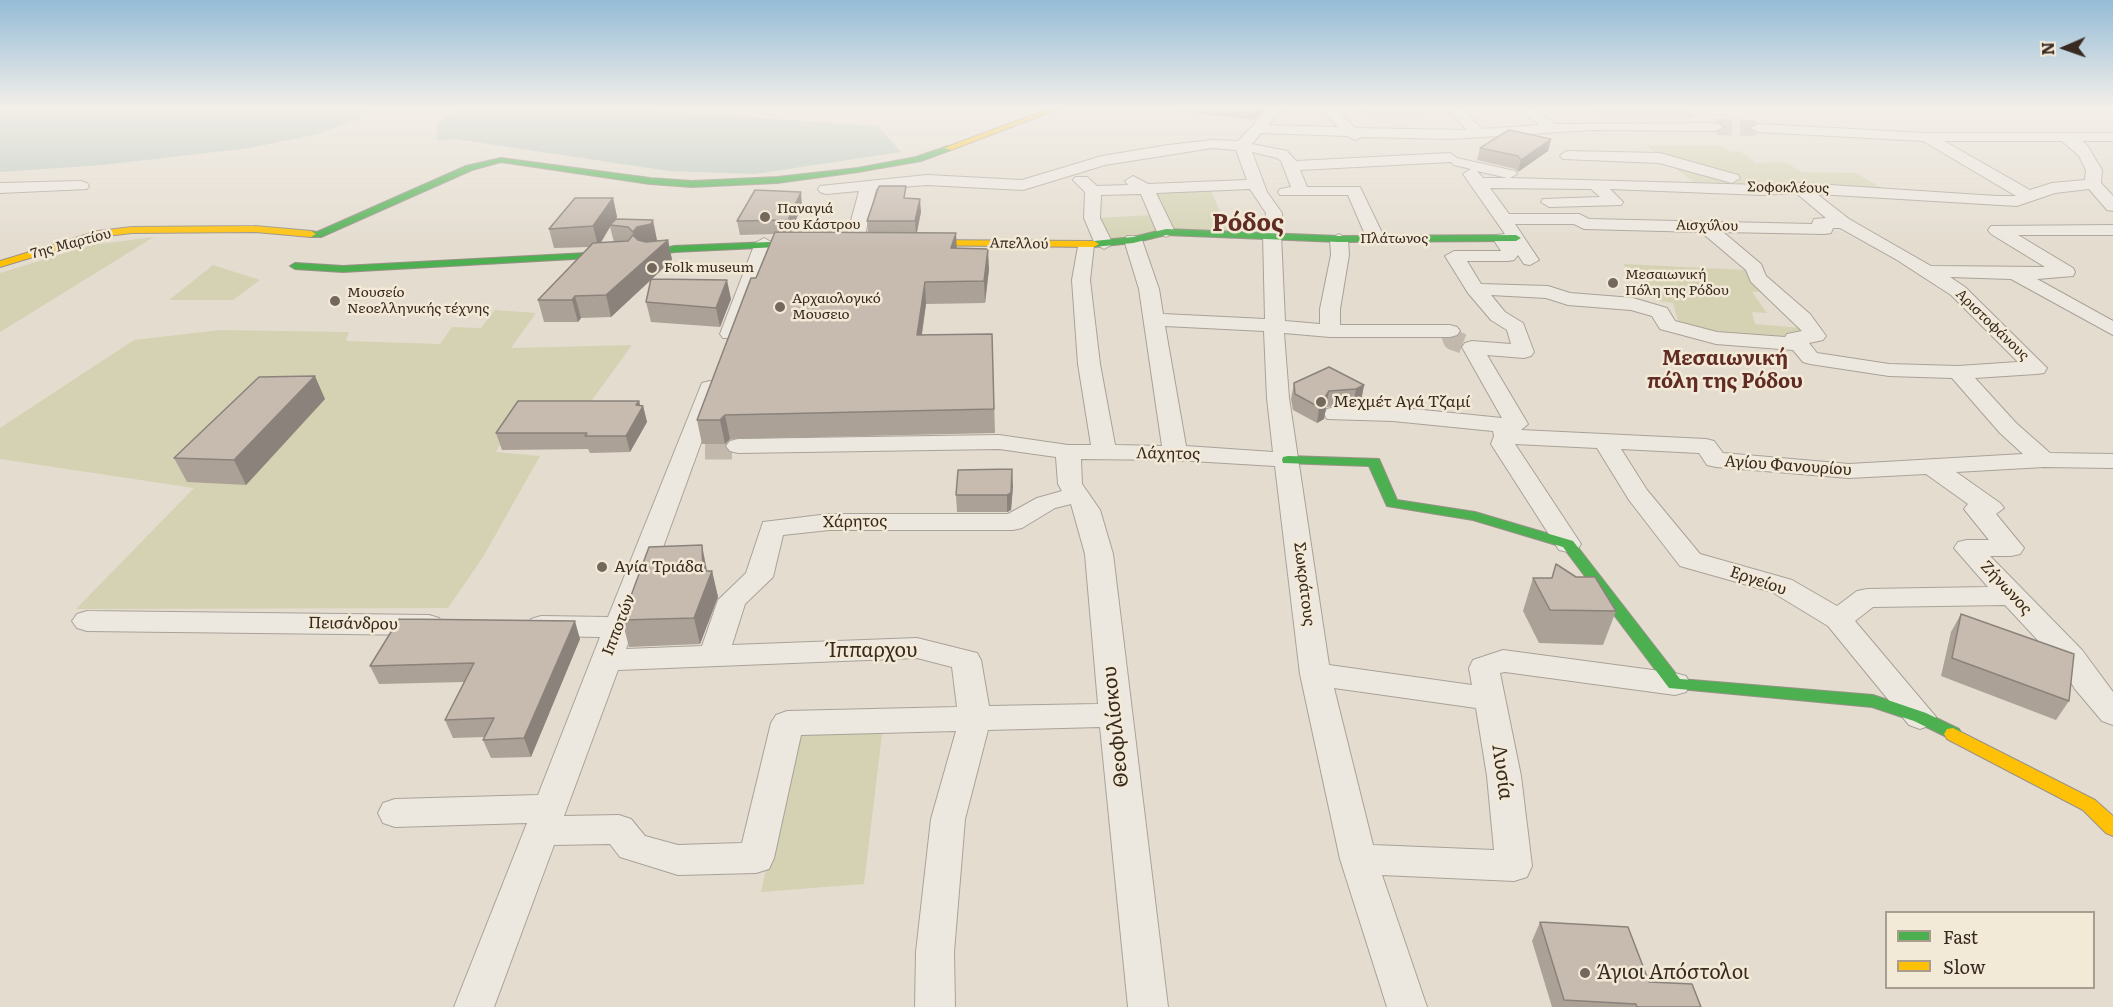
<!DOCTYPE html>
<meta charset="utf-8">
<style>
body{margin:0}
#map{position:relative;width:2113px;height:1007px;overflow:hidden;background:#e4dccf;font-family:Literata,serif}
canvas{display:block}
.legend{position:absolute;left:1885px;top:911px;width:210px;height:78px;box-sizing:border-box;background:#f3e9d7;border:2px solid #a89d8e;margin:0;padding:8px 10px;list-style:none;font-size:18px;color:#382a20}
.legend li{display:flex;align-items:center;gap:12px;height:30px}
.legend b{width:30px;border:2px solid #a89d8e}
.north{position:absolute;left:2035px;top:18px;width:60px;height:60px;-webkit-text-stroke:4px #f3e9d7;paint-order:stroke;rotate:268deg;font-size:16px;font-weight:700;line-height:24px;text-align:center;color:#382a20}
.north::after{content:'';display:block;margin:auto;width:21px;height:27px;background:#382a20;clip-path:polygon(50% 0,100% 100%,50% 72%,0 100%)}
</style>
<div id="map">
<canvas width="2113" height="1007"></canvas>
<ul class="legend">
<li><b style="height:8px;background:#4caf50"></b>Fast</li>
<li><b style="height:8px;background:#ffc107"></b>Slow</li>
</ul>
<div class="north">N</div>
</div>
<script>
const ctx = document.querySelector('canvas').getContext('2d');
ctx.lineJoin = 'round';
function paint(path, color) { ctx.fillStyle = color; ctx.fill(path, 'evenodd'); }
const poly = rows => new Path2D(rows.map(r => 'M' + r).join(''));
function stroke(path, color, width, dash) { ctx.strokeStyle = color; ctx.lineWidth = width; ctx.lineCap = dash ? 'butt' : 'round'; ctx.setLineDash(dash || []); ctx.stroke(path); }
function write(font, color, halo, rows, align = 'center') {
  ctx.font = font + ' Literata,serif'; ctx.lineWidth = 5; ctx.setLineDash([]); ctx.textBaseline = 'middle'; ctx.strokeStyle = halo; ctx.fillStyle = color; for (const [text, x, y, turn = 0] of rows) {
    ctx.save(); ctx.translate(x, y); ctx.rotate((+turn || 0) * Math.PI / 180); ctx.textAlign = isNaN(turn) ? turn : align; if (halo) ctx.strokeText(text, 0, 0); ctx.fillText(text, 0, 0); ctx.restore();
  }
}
const green = poly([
 [1592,108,1694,108,1696,109,1686,110,1697,118,1605,118],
 [1720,145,1729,151,1741,152,1756,163,1786,162,1801,172,1856,173,1890,193,1793,194,1727,185,1697,185,1647,146],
 [1210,188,1228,231,1165,229,1154,193],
 [1153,215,1160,231,1110,239,1098,218],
 [154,237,0,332,0,273,91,245],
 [1623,264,1748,270,1767,291,1752,292,1767,313,1752,312,1755,324,1801,328,1805,334,1779,339,1719,336,1692,327,1678,321,1673,303,1658,301],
 [213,265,260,280,233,300,169,300],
 [495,310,536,313,511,348,632,345,582,414,521,409,496,452,540,456,483,557,448,608,76,609,194,488,0,459,0,428,134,340,220,330,349,332,346,341,440,344,452,327,481,328],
 [883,726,864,884,761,892,796,730]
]);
const water = poly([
 [0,108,379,108,362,112,359,119,318,134,250,148,103,165,0,172],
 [462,108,611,108,878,126,901,152,755,174,669,171,454,139,437,141,437,123]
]);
const streetTunnelFar2 = poly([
 [1716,127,1758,128]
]);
const streetTunnelFar1 = poly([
 [1450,331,1453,340,1472,347]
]);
const streetTunnel = poly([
 [705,446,738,446]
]);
const street = poly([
 [1269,108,1283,108,1268,125,1338,127,1320,108,1335,108,1355,128,1467,130,1447,108,1461,108,1482,129,1539,125,1519,108,1534,108,1555,124,1716,123,1723,127,1716,131,1591,130,1451,139,1362,137,1355,140,1347,136,1261,133,1252,144,1287,151,1296,161,1450,153,1457,158,1515,171,1517,174,1510,178,1762,185,1800,183,1996,196,2016,196,1923,141,1758,132,1751,128,1758,124,1925,133,2113,133,2113,141,2082,141,2087,145,2102,170,2101,183,2113,196,2113,211,2107,210,2089,189,2055,193,2017,206,1817,194,1849,219,1931,266,2045,267,1991,234,1988,230,1991,226,2113,225,2113,235,2018,235,2073,268,2075,272,2073,276,2037,279,2113,321,2113,335,2011,279,1950,277,1965,287,2047,368,2044,373,2036,374,1975,378,2016,423,2050,453,2113,454,2113,468,2044,467,1956,472,2000,503,2004,508,1996,514,2024,548,2020,554,2011,556,1990,556,2082,650,2113,692,2113,725,2102,721,2075,689,2060,664,2005,605,1873,607,1855,621,1936,717,1931,725,1920,729,1909,725,1828,626,1772,592,1680,566,1629,500,1597,448,1515,444,1581,544,1577,550,1568,552,1559,550,1491,444,1494,436,1493,431,1393,421,1327,419,1324,414,1327,409,1335,407,1393,407,1502,418,1462,347,1465,343,1472,341,1511,344,1507,330,1491,320,1468,293,1445,256,1454,251,1501,251,1493,239,1496,235,1505,234,1463,174,1471,169,1454,165,1451,162,1300,170,1307,187,1360,187,1385,239,1376,244,1367,239,1348,195,1280,195,1278,192,1280,189,1291,187,1281,161,1277,158,1252,152,1267,192,1282,213,1281,235,1285,321,1320,324,1320,309,1331,255,1330,239,1339,234,1348,239,1349,255,1340,309,1340,325,1450,325,1457,327,1460,331,1457,335,1450,337,1330,337,1284,333,1289,398,1329,665,1472,685,1469,668,1473,660,1503,650,1675,673,1686,676,1690,684,1686,692,1675,695,1505,672,1500,673,1521,776,1532,866,1527,877,1514,881,1382,875,1427,1007,1387,1007,1340,859,1300,674,1275,466,1175,460,1081,459,1082,484,1100,510,1113,554,1168,1007,1128,1007,1100,727,988,730,965,819,954,952,955,1007,915,1007,916,952,931,819,956,731,801,735,774,858,769,869,756,873,678,875,620,857,610,844,554,845,494,1007,454,1007,527,823,395,827,383,823,378,813,383,803,395,799,538,795,600,637,541,636,531,633,526,626,531,619,541,616,608,617,702,383,710,381,718,383,721,388,626,649,702,646,718,600,746,573,763,522,829,514,1008,514,1037,498,1062,491,1058,484,1056,457,999,449,738,453,730,451,726,446,730,441,738,439,999,435,1068,445,1091,445,1078,364,1072,280,1079,241,1091,241,1094,245,1090,280,1100,364,1115,445,1162,446,1139,289,1124,240,1127,236,1139,236,1142,240,1159,289,1163,314,1265,319,1263,235,1266,213,1250,189,1156,193,1175,232,1166,237,1157,232,1141,194,1101,195,1100,218,1113,244,1104,249,1095,244,1084,218,1085,192,1073,180,1075,177,1087,177,1097,186,1128,185,1125,181,1133,176,1148,184,1247,180,1236,150,1212,148,1105,165,1023,190,927,185,876,189,863,243,854,248,845,243,859,191,826,194,820,192,818,189,820,186,927,175,1022,180,1102,156,1168,145,1212,140,1238,141,1269,108],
 [1944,141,2062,141,2079,156,2086,170,2085,180,2052,183,2030,190,1944,141],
 [1477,171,1508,178,1483,178,1477,171],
 [1490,188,1591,189,1600,197,1543,199,1541,202,1549,207,1621,205,1623,202,1610,189,1762,195,1796,193,1826,218,1814,219,1812,224,1589,219,1579,214,1509,214,1490,188],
 [1515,224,1574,224,1584,229,1701,232,1746,270,1751,282,1802,331,1787,334,1785,337,1717,332,1675,321,1667,308,1633,298,1570,293,1548,286,1481,284,1467,261,1508,261,1514,260,1518,255,1524,264,1530,265,1539,260,1515,224],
 [1833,228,1840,228,1897,260,1951,295,2018,362,1958,366,1889,364,1817,353,1809,343,1823,340,1826,336,1810,314,1766,276,1761,264,1723,232,1825,234,1831,233,1833,228],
 [1491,295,1546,298,1568,305,1631,310,1652,316,1660,329,1716,344,1793,350,1803,362,1810,364,1889,376,1952,378,2000,433,2023,454,1849,464,1723,453,1714,441,1706,439,1521,430,1528,424,1487,355,1524,358,1531,356,1534,352,1523,323,1505,312,1491,295],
 [1165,326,1264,331,1267,398,1273,452,1186,446,1165,326],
 [1621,449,1699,453,1707,465,1716,467,1849,478,1926,474,1968,504,1964,509,1989,540,1967,540,1958,542,1954,548,1988,587,1867,589,1857,591,1837,606,1792,580,1700,554,1647,490,1621,449],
 [1071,504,1085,554,1098,704,989,706,981,660,977,653,917,638,732,645,745,604,773,577,783,535,829,530,1013,530,1022,528,1055,508,1071,504],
 [917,658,952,667,957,707,787,711,776,715,771,723,742,843,678,845,645,836,631,819,619,815,564,816,618,670,917,658],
 [1334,688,1476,708,1487,776,1494,850,1373,845,1334,688],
 [1363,108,1435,108,1428,112,1370,112,1363,108],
 [1568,151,1660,153,1738,175,1740,178,1732,183,1659,163,1563,159,1560,156,1563,153,1568,151],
 [81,181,87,183,89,186,87,189,0,193,0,183,81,181],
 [764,238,773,243,740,334,737,338,723,338,720,334,755,243,764,238],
 [87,611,429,615,439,618,444,625,439,632,429,635,87,631,77,628,72,621,77,614,87,611]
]);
const fast = poly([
 [948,146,952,148,951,150,921,161,858,172,777,183,692,187,650,184,501,162,472,170,321,237,311,237,306,234,311,231,317,232,466,166,501,158,650,178,692,181,777,177,858,168,916,157,948,146],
 [1166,229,1339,236,1516,235,1521,238,1516,241,1339,242,1166,235,1133,243,1094,247,1089,244,1094,241,1133,237,1166,229],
 [817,240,822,243,820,245,674,252,651,256,646,253,674,246,817,240],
 [624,251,627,252,627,256,343,272,295,269,290,266,295,263,343,266,624,251],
 [1288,456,1379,459,1397,500,1475,512,1573,541,1680,679,1873,695,1926,713,1959,729,1962,734,1959,739,1953,740,1914,721,1872,707,1669,688,1563,547,1473,520,1387,506,1369,466,1283,463,1282,460,1283,457,1288,456]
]);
const slow = poly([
 [1051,108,1061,108,951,150,944,148,1051,108],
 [255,226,311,231,316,234,311,237,255,232,132,233,99,237,0,267,0,261,98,231,132,227,255,226],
 [913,240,1094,241,1099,244,1094,247,910,245,908,243,913,240],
 [1953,728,2095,800,2113,816,2113,836,2106,833,2083,810,1947,739,1944,734,1947,729,1953,728]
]);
const wall = poly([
 [1178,108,1266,108,1254,120,1177,111],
 [1551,139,1548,151,1518,172,1515,169,1477,160,1480,148],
 [613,198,617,217,615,220,657,240,656,241,668,240,672,260,652,279,731,299,720,327,651,322,646,302,651,280,611,317,581,318,578,322,544,322,538,300,590,247,554,248,549,229],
 [610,227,614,242,601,243],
 [907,198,921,212,917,233,957,248,989,269,985,303,926,304,922,335,992,334,995,433,730,439,725,444,702,444,697,420,774,234,740,235,737,221,802,205,791,232,868,233,867,221],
 [1294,383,1364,385,1361,401,1353,405,1326,407,1324,419,1317,423,1293,410,1291,399],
 [325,399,246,485,187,482,174,458],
 [639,401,640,405,643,406,647,422,630,452,590,453,588,449,502,450,496,433],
 [1013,486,1011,510,1007,512,957,512,956,495],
 [707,571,712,571,718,597,700,644,629,647,622,620],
 [1533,578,1616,611,1603,645,1539,643,1523,611],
 [1961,614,2069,701,2056,720,1941,676,1951,632],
 [580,639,531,757,491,758,483,740,485,737,453,738,445,720,464,682,379,684,370,666],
 [1540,922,1649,982,1701,1007,1552,1007,1532,941]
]);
const shadedWall = poly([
 [1256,108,1266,108,1254,120],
 [1551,139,1548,151,1518,172,1521,160],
 [801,192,802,205,790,234,788,220],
 [613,198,617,217,612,226,610,225,610,227,598,246,593,226],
 [920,199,921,212,916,235,915,221],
 [653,220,657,240,655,243,637,252,633,232,637,227],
 [956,233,957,253,951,248],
 [668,240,672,260,611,317,606,295],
 [988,249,989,269,985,303,984,281],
 [727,280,731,299,720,327,716,308],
 [925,282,926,304,918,358,917,335],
 [575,296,581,318,578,322,572,300],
 [315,376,325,399,246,485,234,460],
 [1364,385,1361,401,1353,405,1356,389],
 [1329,391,1324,419,1317,423,1319,407],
 [639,401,641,410,643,406,647,422,630,452,626,436],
 [725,415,730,439,725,444,720,420],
 [1012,469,1013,486,1011,510,1007,512,1007,495],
 [702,545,707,571,708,582,712,571,718,597,700,644,694,618],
 [575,621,580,639,531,757,524,738]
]);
const building = poly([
 [1509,130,1551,139,1521,160,1518,156,1480,148,1509,130],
 [879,186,906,186,904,198,920,199,915,221,867,221,879,186],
 [755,190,801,192,788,220,737,221,755,190],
 [575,198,613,198,593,226,549,229,575,198],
 [616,219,653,220,651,224,637,227,633,232,628,227,610,225,616,219],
 [775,232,956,233,951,248,988,249,984,281,925,282,917,335,992,334,994,409,725,415,720,420,697,420,751,278,756,278,775,232],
 [633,235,638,240,646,242,668,240,606,295,575,296,572,300,538,300,593,243,628,241,633,235],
 [651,279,727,280,716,308,646,302,651,279],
 [1329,367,1364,385,1356,389,1329,391,1325,397,1327,403,1319,407,1295,394,1294,383,1329,367],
 [315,376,234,460,174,458,259,377,315,376],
 [518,401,639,401,636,405,643,406,626,436,585,436,587,433,496,433,518,401],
 [1012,469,1011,493,1007,495,956,495,958,470,1012,469],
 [702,545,703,571,712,571,694,618,622,620,649,547,702,545],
 [1556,564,1576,577,1595,577,1616,611,1550,610,1533,578,1552,578,1556,564],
 [1961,614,2074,654,2069,701,1952,658,1961,614],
 [399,619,575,621,524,738,483,740,494,718,445,720,474,663,370,666,399,619],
 [1540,922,1628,927,1649,982,1692,984,1701,1007,1637,1007,1636,1004,1564,1000,1540,922]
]);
const markers = [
 [765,217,6,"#74685d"],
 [652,268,6,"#74685d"],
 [1613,283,6,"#74685d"],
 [335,301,6,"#74685d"],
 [780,307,6,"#74685d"],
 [1321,402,6,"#74685d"],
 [602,567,6,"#74685d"],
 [1585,973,6,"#74685d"]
];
const farStreetnames = [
 ["Σοφοκλέους",1788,188,1],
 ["Αισχύλου",1707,226,1],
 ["Πλάτωνος",1394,239],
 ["7ης Μαρτίου",71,244,-15],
 ["Απελλού",1019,244,1],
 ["Αριστοφάνους",1992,325,44]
];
const farPoinames = [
 ["Παναγιά",777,209],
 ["του Κάστρου",777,225],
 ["Folk museum",664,268],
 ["Μεσαιωνική",1625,275],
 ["Πόλη της Ρόδου",1625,291],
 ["Μουσείο",347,293],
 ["Νεοελληνικής τέχνης",347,309],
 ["Αρχαιολογικό",792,299],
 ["Μουσειο",792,315]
];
const poiNames = [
 ["Μεχμέτ Αγά Τζαμί",1333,402],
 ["Αγία Τριάδα",614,567]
];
const streetNames = [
 ["Λάχητος",1168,454,1],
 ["Αγίου Φανουρίου",1788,466,4],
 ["Χάρητος",855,522,-1],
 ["Εργείου",1758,581,19],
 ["Σωκράτους",1304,584,83],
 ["Ζήνωνος",2006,588,47],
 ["Πεισάνδρου",353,624,1],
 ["Ιπποτών",619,625,-69]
];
const quarterNames = [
 ["Μεσαιωνική",1725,359],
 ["πόλη της Ρόδου",1725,382]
];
const nearStreetnames = [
 ["Ίππαρχου",873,651],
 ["Θεοφιλίσκου",1116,727,-96],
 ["Λυσία",1502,772,82]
];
const nearPoinames = [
 ["Άγιοι Απόστολοι",1597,973]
];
const farTownnames = [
 ["Ρόδος",1248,224]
];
paint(green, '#d4d2b3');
paint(water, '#bac8be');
stroke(streetTunnelFar2, '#c2b8ac', 16, [16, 8]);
stroke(streetTunnelFar1, '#c2b8ac', 20, [20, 10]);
stroke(streetTunnel, '#c2b8ac', 27, [27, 14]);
stroke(street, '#a9a298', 2);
stroke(fast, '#999188', 2);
stroke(slow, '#999188', 2);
paint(street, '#ece8e0');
paint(fast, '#4caf50');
paint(slow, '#ffc107');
paint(wall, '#aba197');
paint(shadedWall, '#8b837b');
paint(building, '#c7bbb0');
stroke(building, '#8b837b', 1.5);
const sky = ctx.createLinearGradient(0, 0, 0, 249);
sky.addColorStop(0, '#95bcd7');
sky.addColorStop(0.43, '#f3efe9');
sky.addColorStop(1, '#f3efe900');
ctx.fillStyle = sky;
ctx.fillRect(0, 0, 2113, 249);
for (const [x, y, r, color] of markers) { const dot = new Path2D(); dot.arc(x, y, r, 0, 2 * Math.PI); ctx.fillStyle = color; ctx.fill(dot); stroke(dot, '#f3e9d7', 2); }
write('14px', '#382a20', '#f3e9d7', farStreetnames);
write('14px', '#382a20', '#f3e9d7', farPoinames, 'left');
write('16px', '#382a20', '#f3e9d7', poiNames, 'left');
write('16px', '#382a20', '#f3e9d7', streetNames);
write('bold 20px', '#612c23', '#f3e9d7', quarterNames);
write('20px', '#382a20', '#f3e9d7', nearStreetnames);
write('20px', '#382a20', '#f3e9d7', nearPoinames, 'left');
write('bold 24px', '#612c23', '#f3e9d7', farTownnames);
</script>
